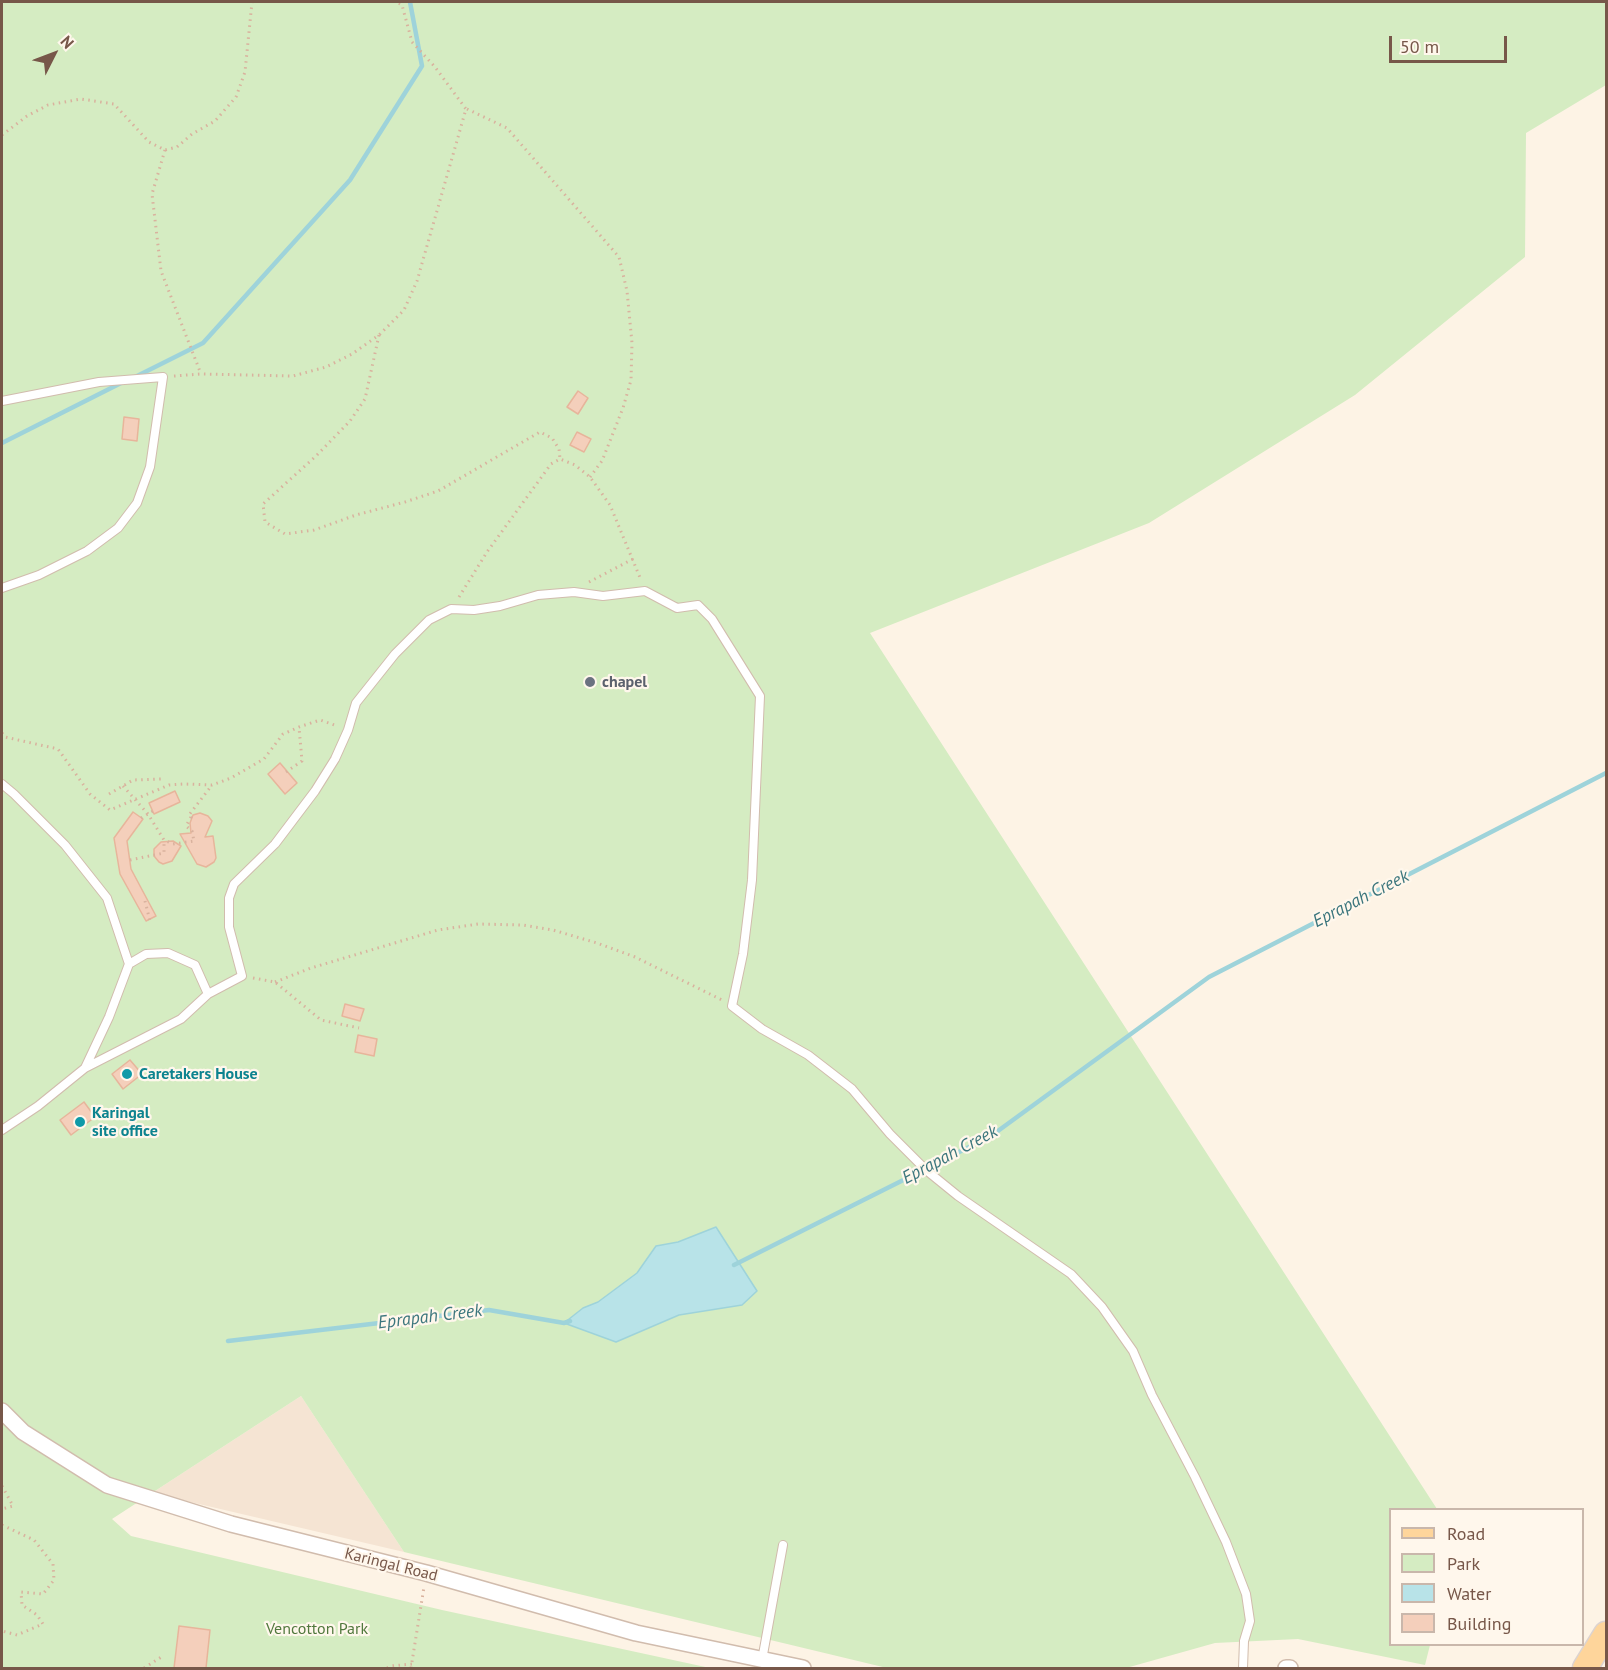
<!DOCTYPE html>
<style>
body{margin:0}
#map{position:relative;width:1608px;height:1670px;overflow:hidden;background:#fdf3e5;font-family:"PT Sans",sans-serif}
canvas{display:block}
.frame{position:absolute;inset:0;border:3px solid #775749;pointer-events:none}
.legend{position:absolute;left:1389px;top:1508px;width:195px;height:138px;box-sizing:border-box;background:#fff7ec;border:2px solid #c9b7ab;margin:0;padding:8px 10px;list-style:none;font-size:18px;color:#775749}
.legend li{display:flex;align-items:center;gap:12px;height:30px}
.legend b{width:30px;border:2px solid #c9b7ab}
.north{position:absolute;left:24px;top:24px;width:60px;height:60px;-webkit-text-stroke:4px #fff7ec;paint-order:stroke;rotate:48deg;font-size:16px;font-weight:700;line-height:24px;text-align:center;color:#775749}
.north::after{content:'';display:block;margin:auto;width:21px;height:27px;background:#775749;clip-path:polygon(50% 0,100% 100%,50% 72%,0 100%)}
.scale{position:absolute;left:1389px;top:36px;width:118px;height:27px;box-sizing:border-box;border:3px solid #775749;border-top:0;padding-left:8px;font-size:18px;line-height:21px;white-space:nowrap;color:#775749;-webkit-text-stroke:4px #fff7ec;paint-order:stroke}
</style>
<div id="map">
<canvas width="1608" height="1670"></canvas>
<div class="frame"></div>
<ul class="legend">
<li><b style="height:8px;background:#fed59b"></b>Road</li>
<li><b style="height:16px;background:#d5ecc2"></b>Park</li>
<li><b style="height:16px;background:#b8e3e8"></b>Water</li>
<li><b style="height:16px;background:#f4cfbb"></b>Building</li>
</ul>
<div class="north">N</div>
<div class="scale">50 m</div>
</div>
<script>
const ctx = document.querySelector('canvas').getContext('2d');
ctx.lineJoin = 'round';
function paint(path, color) { ctx.fillStyle = color; ctx.fill(path, 'evenodd'); }
const poly = rows => new Path2D(rows.map(r => 'M' + r).join(''));
function stroke(path, color, width, dash) { ctx.strokeStyle = color; ctx.lineWidth = width; ctx.lineCap = dash ? 'butt' : 'round'; ctx.setLineDash(dash || []); ctx.stroke(path); }
function write(font, color, halo, rows, align = 'center') {
  ctx.font = font + ' "PT Sans",sans-serif'; ctx.lineWidth = 4.5; ctx.setLineDash([]); ctx.textBaseline = 'middle'; ctx.strokeStyle = halo; ctx.fillStyle = color; for (const [text, x, y, turn = 0] of rows) {
    ctx.save(); ctx.translate(x, y); ctx.rotate((+turn || 0) * Math.PI / 180); ctx.textAlign = isNaN(turn) ? turn : align; if (halo) ctx.strokeText(text, 0, 0); ctx.fillText(text, 0, 0); ctx.restore();
  }
}
const residential = poly([
 [301,1396,404,1552,152,1493]
]);
const green = poly([
 [2,2,1606,2,1606,85,1526,133,1525,257,1355,395,1149,523,870,633,1437,1509,1390,1510,1390,1644,1430,1645,1425,1665,1298,1639,1215,1643,1126,1668,887,1668,404,1552,301,1396,112,1519,131,1536,442,1610,710,1668,2,1668]
]);
const water = poly([
 [716,1227,757,1291,742,1305,679,1315,616,1342,564,1323,583,1308,598,1302,637,1273,656,1246,678,1242,716,1227]
]);
const stream = poly([
 [133,378,203,343,350,180,422,66,410,2],
 [2,443,125,381],
 [734,1265,991,1136,1209,977,1606,773],
 [228,1341,489,1310,564,1323,570,1321]
]);
const building = poly([
 [578,391,588,398,578,414,567,407,578,391],
 [124,417,139,419,137,441,122,439,124,417],
 [577,432,591,439,584,452,570,445,577,432],
 [280,763,297,783,285,794,268,774,280,763],
 [175,791,180,802,154,814,149,803,175,791],
 [133,812,143,819,127,841,131,869,156,916,146,921,120,874,114,838,133,812],
 [200,813,208,816,212,821,205,837,213,836,216,858,214,862,206,867,197,864,180,834,191,833,190,823,193,815,200,813],
 [173,841,181,846,172,861,163,864,159,862,154,856,154,849,161,842,173,841],
 [345,1004,364,1009,360,1021,342,1016,345,1004],
 [358,1035,377,1039,374,1056,355,1052,358,1035],
 [130,1060,142,1074,123,1089,112,1074,130,1060],
 [84,1102,95,1117,71,1135,60,1120,84,1102],
 [179,1626,210,1630,206,1668,174,1668,179,1626]
]);
const path = poly([
 [467,109,507,128,619,257,627,291,632,343,631,380,623,408,602,461,590,477],
 [2,135,27,116,48,105,81,99,114,104,149,142,165,150,177,147,192,134,215,121,236,97,245,72,252,2],
 [165,150,152,194,161,271,201,374],
 [379,335,365,399,350,421,317,455,263,504,265,522,285,534,314,530,356,515,405,502,438,491,540,432,552,438,559,449,560,459],
 [174,376,201,374,293,376,326,367,352,354,379,335,404,310,417,281,466,109,435,67,412,42,402,5,397,2],
 [589,582,633,559],
 [459,597,487,552,551,464,560,459,575,465,590,477,610,505,641,580],
 [2,733,5,737,58,749,90,794,110,810,169,785,184,784,212,785,231,778,264,759,283,734,299,727,320,720,337,726],
 [286,772,302,761,299,727],
 [123,786,148,814,164,840,173,844,194,841,192,831,186,826,191,817,189,815,212,785],
 [109,794,133,780,162,779],
 [141,818,153,811],
 [130,860,164,853,164,840],
 [145,901,150,921],
 [253,978,275,982,321,1020,359,1028],
 [275,982,311,968,438,930,478,924,523,925,553,930,597,943,635,957,722,1000],
 [2,1486,13,1506,2,1509],
 [2,1525,34,1540,53,1564,54,1580,43,1594,21,1592,22,1605,37,1615,43,1624,17,1635,2,1631],
 [144,1668,163,1656],
 [387,1668,391,1666,412,1664],
 [411,1668,424,1587]
]);
const lane = poly([
 [2,401,99,382,163,377,150,467,137,503,118,528,87,551,39,575,2,588],
 [2,784,14,794,65,845,107,898,129,964,109,1017,85,1068,38,1106,2,1130],
 [129,964,146,954,168,953,195,965,208,994],
 [85,1068,181,1019,208,994,242,976,229,927,229,898,234,884,275,844,315,791,335,759,348,730,356,703,395,654,429,620,451,609,474,610,500,606,538,595,574,592,603,596,645,591,677,608,698,605,712,619,760,696,752,880,743,954,732,1006,762,1029,808,1055,852,1089,890,1134,926,1170,958,1196,1071,1274,1102,1307,1133,1351,1152,1395,1195,1477,1226,1542,1246,1594,1250,1621,1244,1641,1243,1668],
 [762,1660,783,1545]
]);
const street = poly([
 [2,1411,23,1432,107,1485,231,1524,426,1573,636,1633,803,1668],
 [1286,1668,1290,1668]
]);
const primary = poly([
 [1585,1668,1606,1634]
]);
const markers = [
 [590,682,6,"#6b7280"],
 [127,1074,6,"#0f9aa8"],
 [80,1122,6,"#0f9aa8"]
];
const worshipNames = [
 ["chapel",602,682]
];
const cultureNames = [
 ["Caretakers House",139,1074],
 ["Karingal",92,1113],
 ["site office",92,1131]
];
const streetNames = [
 ["Karingal Road",391,1565,14]
];
const parkNames = [
 ["Vencotton Park",317,1629]
];
const waterNames = [
 ["Eprapah Creek",1361,899,-27],
 ["Eprapah Creek",950,1155,-28],
 ["Eprapah Creek",430,1317,-7]
];
paint(residential, '#f5e4d3');
paint(green, '#d5ecc2');
paint(water, '#b8e3e8');
stroke(water, '#9ed3da', 1.5);
stroke(stream, '#9ed3da', 4.5);
paint(building, '#f4cfbb');
stroke(building, '#e7b59b', 1.5);
stroke(lane, '#d1bcad', 10);
stroke(street, '#d1bcad', 18);
stroke(primary, '#dcd3d0', 27);
stroke(path, '#d9b29e', 3, [1.5, 4.5]);
stroke(lane, '#fff', 8);
stroke(street, '#fff', 15);
stroke(primary, '#fed59b', 24);
for (const [x, y, r, color] of markers) { const dot = new Path2D(); dot.arc(x, y, r, 0, 2 * Math.PI); ctx.fillStyle = color; ctx.fill(dot); stroke(dot, '#fff7ec', 2); }
write('bold 16px', '#5b616d', '#fff7ec', worshipNames, 'left');
write('bold 16px', '#0d838f', '#fff7ec', cultureNames, 'left');
write('16px', '#775749', '#fff7ec', streetNames);
write('16px', '#51783d', '#fff7ec', parkNames);
write('italic 18px', '#3c767d', '#fff7ec', waterNames);
</script>
